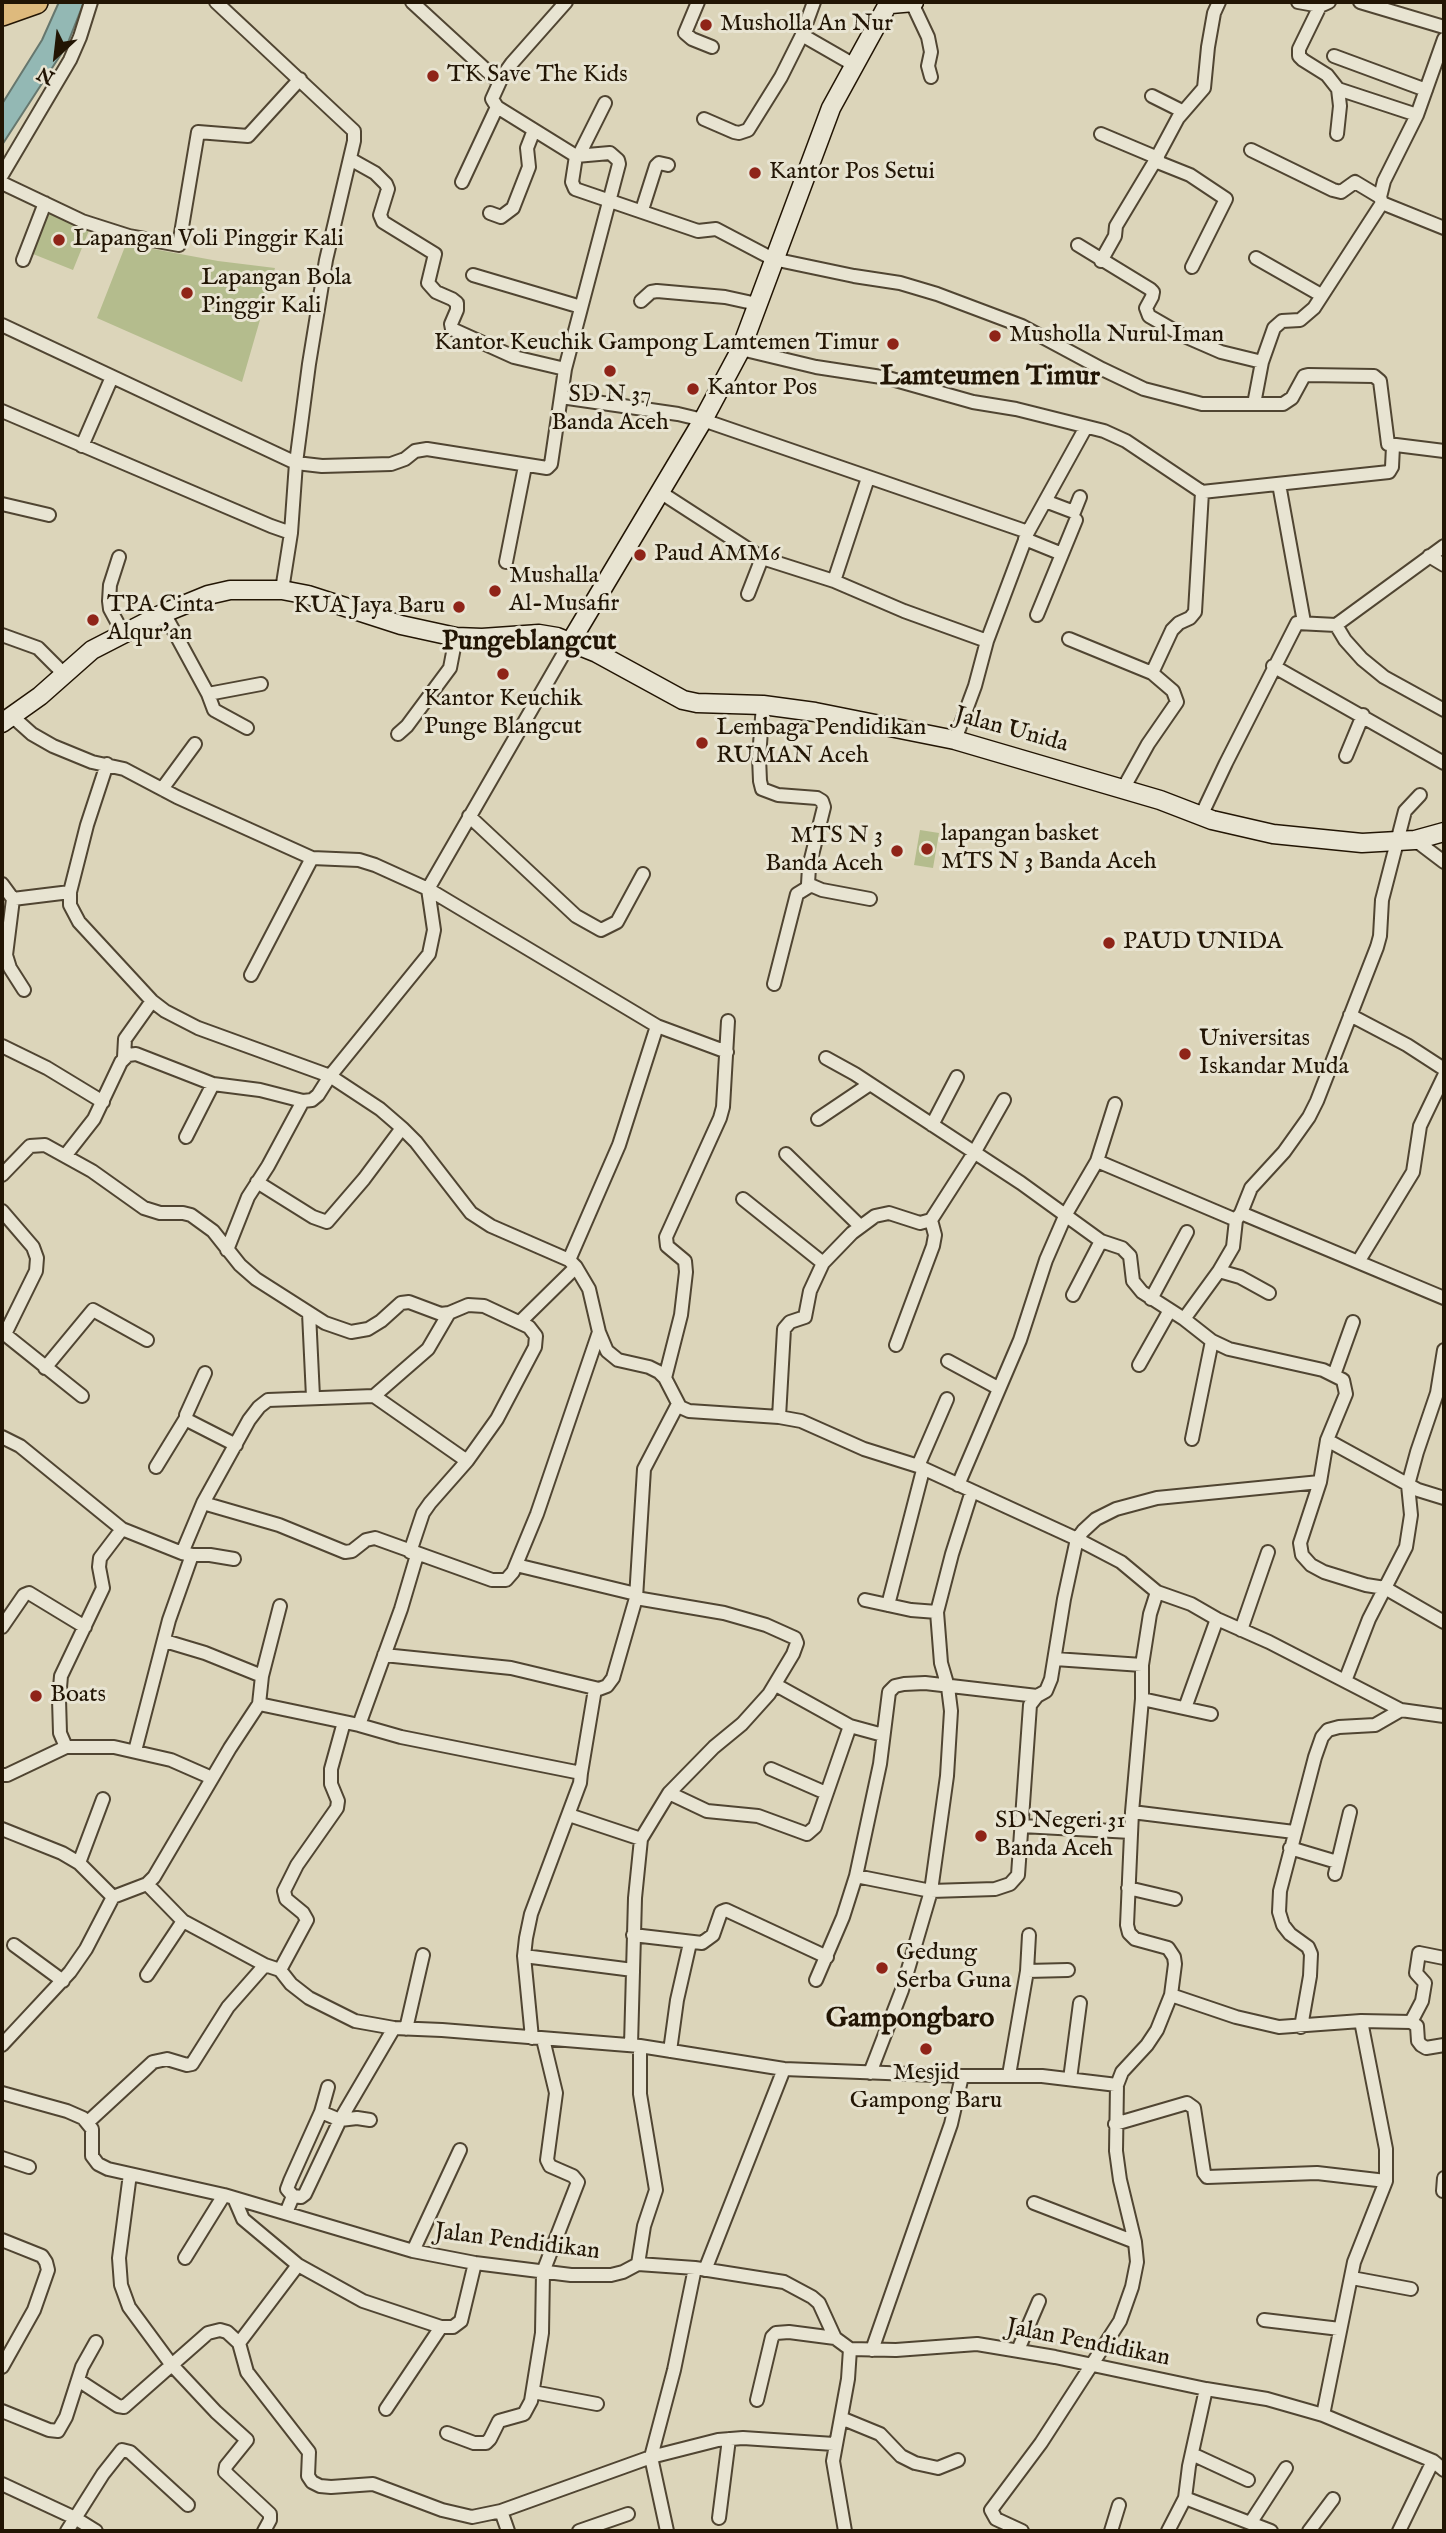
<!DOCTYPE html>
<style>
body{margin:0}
#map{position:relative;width:1446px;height:2533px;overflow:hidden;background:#dcd5ba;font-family:"IM FELL English",serif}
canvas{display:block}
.frame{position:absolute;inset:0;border:4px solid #221504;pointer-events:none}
.north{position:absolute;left:21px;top:21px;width:70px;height:70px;-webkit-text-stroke:5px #e8e4d2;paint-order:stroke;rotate:207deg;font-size:19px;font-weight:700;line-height:28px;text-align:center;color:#221504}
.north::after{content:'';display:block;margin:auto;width:24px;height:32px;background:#221504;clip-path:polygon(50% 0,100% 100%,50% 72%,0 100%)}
</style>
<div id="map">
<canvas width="1446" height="2533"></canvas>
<div class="frame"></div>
<div class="north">N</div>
</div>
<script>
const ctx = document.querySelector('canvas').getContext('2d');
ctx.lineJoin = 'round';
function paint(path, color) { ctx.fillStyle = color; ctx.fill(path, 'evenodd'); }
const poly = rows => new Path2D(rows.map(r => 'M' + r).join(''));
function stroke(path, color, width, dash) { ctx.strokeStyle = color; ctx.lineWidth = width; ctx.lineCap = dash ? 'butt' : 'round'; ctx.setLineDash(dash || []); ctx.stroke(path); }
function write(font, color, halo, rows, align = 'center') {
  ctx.font = font + ' "IM FELL English",serif'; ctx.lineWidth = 6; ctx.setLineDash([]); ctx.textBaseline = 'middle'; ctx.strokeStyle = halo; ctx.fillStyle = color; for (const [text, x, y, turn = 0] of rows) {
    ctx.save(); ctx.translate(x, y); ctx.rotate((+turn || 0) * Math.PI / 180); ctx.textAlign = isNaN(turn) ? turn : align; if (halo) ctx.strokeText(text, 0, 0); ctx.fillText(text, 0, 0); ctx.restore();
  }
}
const green = poly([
 [44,209,90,228,73,270,28,252],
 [126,244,218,261,275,268,242,382,97,318],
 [920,830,939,833,933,868,914,865]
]);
const water = poly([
 [59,2,84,2,67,45,2,145,2,104,42,40,59,2]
]);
const street = poly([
 [216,2,354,131,354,141,326,260,309,364,296,463,291,533,282,590],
 [412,2,499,82],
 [566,2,512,63,502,77,492,99,497,107,576,156,572,182,575,189,698,231,716,229,773,259,854,276,900,283,937,294,1022,326,1102,369,1144,389,1202,404,1283,404,1292,398,1304,376,1308,375,1374,376,1380,381,1388,444,1444,451],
 [698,2,685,33,692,39,712,47],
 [1298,2,1320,6,1329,2],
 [1360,2,1444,27],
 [912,3,928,37,931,52,928,66,931,77],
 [1320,6,1299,49,1299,56,1303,60,1327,75,1338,89,1340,106,1337,134],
 [802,35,814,2],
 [1334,56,1426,90],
 [1338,89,1417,115],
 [1152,96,1182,111],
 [704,119,734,132,739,133,748,130,781,77,802,35,856,66],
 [1101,134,1158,158],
 [1251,150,1333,190,1341,192,1355,182,1380,197],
 [579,155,605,103],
 [350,159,375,173,386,184,388,189,380,215,383,222,435,254,428,283,436,292,452,299,457,303,457,310,451,324,452,329,514,357,565,369],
 [1155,161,1190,175,1226,199,1192,267],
 [2,175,70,60,80,37,91,2],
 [462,182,497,107],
 [2,183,82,221,129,236,179,245,198,132,248,136,300,79],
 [1382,203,1444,228],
 [642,210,656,166,659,163,668,165],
 [490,213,501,217,513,208,529,167,527,148,534,130],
 [1078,245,1150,289,1153,292,1152,297,1146,308,1149,316,1182,335,1221,352,1262,362],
 [1256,258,1321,295],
 [23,260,45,203],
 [1101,261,1115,236,1116,226,1155,161,1178,118,1204,88,1208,47,1214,13,1219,2],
 [473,275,581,307],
 [641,301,651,292,657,291,725,297,757,304],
 [2,325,296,463,322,466,391,464,405,459,415,451,427,449,547,468,551,464,565,369,619,164,618,160,610,153,576,156],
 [741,349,816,367,888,378,973,402,1016,409,1104,431,1126,441,1202,492],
 [561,397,678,414,703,420,1028,532],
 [1254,404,1262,362,1274,328,1282,321,1300,320,1314,308,1382,203,1380,197,1384,181,1417,115,1444,39],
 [2,411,271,526,291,533],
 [82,446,112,377],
 [1279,484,1304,622],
 [660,492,762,558],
 [1202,492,1389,472,1392,467,1393,446],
 [1045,501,1074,512,1080,497],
 [2,504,49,515],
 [1025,539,1062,554],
 [1429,556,1444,565],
 [119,557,110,585,109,601,110,609,123,633],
 [506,562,525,466],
 [834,581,868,478],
 [748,594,762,558,834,581,904,611,987,641],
 [164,613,208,694,214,710,247,728],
 [1037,615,1076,520],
 [1336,625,1345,640,1362,659,1384,677,1444,710],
 [2,635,38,648,65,675],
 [1069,639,1152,673],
 [1273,666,1444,763],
 [208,694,261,684],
 [763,705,759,757,760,781,762,789,778,795,817,798,822,801,824,807,809,867,808,884,822,890,870,899],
 [13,717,32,734,53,746,92,762,124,769,177,797,312,858,359,860,375,865,428,889,657,1026,727,1052],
 [398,734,407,726,450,668,456,637],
 [955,740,975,686,987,641,1028,532,1086,427],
 [1346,756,1363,715],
 [107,764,87,825,70,892,70,905,79,922,152,1001,165,1011,198,1028,330,1076,380,1109,402,1128,416,1142,471,1213,491,1226,569,1260,576,1267,589,1289,599,1332,607,1351,618,1360,649,1367,659,1372,665,1378,680,1407,689,1411,779,1417,801,1421,864,1449,918,1466,1077,1539,1121,1562,1157,1592,1191,1604,1217,1619,1269,1642,1401,1710,1444,1716],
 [162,789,195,744],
 [1123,789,1148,744,1177,702,1173,691,1152,673,1172,630,1179,623,1190,618,1195,612,1202,492],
 [469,816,576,916,601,930,617,922,643,874],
 [1201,816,1226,763,1297,623,1336,625,1444,546],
 [1415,840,1444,862],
 [2,884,13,899,70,892],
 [13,899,6,955,10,968,24,990],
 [251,975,312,858],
 [774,984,797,894,810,886],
 [1350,1015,1407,1045,1444,1069],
 [2,1046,47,1068,103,1102],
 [124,1057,125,1039,152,1001],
 [826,1058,855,1074,1021,1183,1101,1241,1122,1248,1130,1256,1133,1281,1142,1292,1184,1319,1212,1341,1229,1349,1323,1370,1343,1380,1346,1394,1327,1440,1320,1482,1300,1543,1302,1555,1311,1565,1324,1572,1366,1585,1385,1588,1444,1622],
 [818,1119,870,1084],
 [932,1125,957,1077],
 [186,1137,213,1084],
 [786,1154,860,1226],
 [65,1156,94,1119,121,1062,128,1055,136,1054,213,1084,260,1090,303,1101,312,1100,318,1095,330,1076,429,954,434,930,428,889,571,641],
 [1097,1161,1236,1220,1241,1213,1444,1298],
 [2,1175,30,1146,45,1145,92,1171,144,1208,160,1213,183,1213,191,1215,213,1231,240,1265,256,1279,325,1323,351,1332,368,1329,381,1321,401,1303,409,1302,441,1314,449,1313,468,1305,484,1306,529,1327,536,1336,535,1347,497,1419,467,1461,430,1503,423,1513,410,1552],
 [257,1182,313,1217,327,1222,364,1179,402,1128],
 [743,1199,823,1263],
 [2,1211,33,1247,37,1258,36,1271,5,1334],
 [1241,1213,1251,1188,1284,1152,1309,1117,1317,1101,1377,947,1380,936,1382,900,1405,811,1420,795],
 [227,1250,248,1197,268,1166,303,1101],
 [569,1260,619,1145,657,1026],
 [1358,1262,1413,1172,1420,1126,1444,1076],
 [1219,1271,1240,1277,1269,1293],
 [1073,1295,1101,1241],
 [1151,1299,1187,1232],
 [309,1313,313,1397],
 [1184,1319,1219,1271,1233,1247,1236,1220],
 [520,1322,576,1267],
 [2,1332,82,1396],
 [896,1345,933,1246,935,1235,931,1220],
 [948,1361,998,1388],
 [1139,1365,1170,1310],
 [45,1368,93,1310,147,1340],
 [205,1373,186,1415,187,1420,236,1445],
 [1334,1375,1353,1322],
 [665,1378,681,1315,686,1272,685,1261,667,1246,666,1237,720,1118,723,1107,728,1021],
 [374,1396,428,1349,449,1313],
 [779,1417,784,1329,790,1322,805,1317,810,1291,823,1263,852,1233,875,1216,889,1213,920,1223,931,1220,974,1153,1004,1100],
 [2,1437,20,1446,122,1529,182,1553,203,1503,249,1420,259,1407,268,1400,374,1396,467,1461],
 [1192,1439,1212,1341],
 [1327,1440,1418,1490,1444,1498],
 [918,1466,947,1399],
 [156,1467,186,1418],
 [958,1485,1020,1340,1046,1260,1066,1214,1097,1161,1115,1104],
 [203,1503,279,1525,345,1552,352,1551,366,1540,375,1538,492,1580,506,1580,513,1572,537,1514,599,1332],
 [192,1555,210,1555,234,1559],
 [516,1565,636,1594],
 [636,1598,644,1469,678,1404],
 [865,1600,911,1610,937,1612],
 [888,1605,923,1470],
 [2,1627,24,1595,29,1593,85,1627],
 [1241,1630,1268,1552],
 [165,1641,205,1653,262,1676],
 [384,1655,511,1668,599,1689,607,1686,613,1678,636,1598,724,1613,766,1625,795,1638,797,1643,793,1654,769,1694,742,1724,714,1747,669,1793],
 [1055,1659,1142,1665],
 [1345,1681,1369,1619,1406,1547,1411,1515,1408,1485,1417,1452,1437,1393,1444,1350],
 [776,1685,850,1726],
 [1142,1699,1211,1714],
 [259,1704,359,1725,401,1609,417,1555],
 [1185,1708,1217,1619],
 [359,1725,401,1737,581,1773,580,1783,531,1914,526,1938,524,1956,532,2038],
 [66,1747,60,1733,59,1699,61,1676,103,1588,99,1567,100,1558,122,1529],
 [135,1751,169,1620,192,1555,182,1553],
 [771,1769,826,1793],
 [581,1773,595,1689],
 [2,1775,7,1775,66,1747,114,1747,171,1760,212,1778],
 [1132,1812,1294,1832],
 [569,1815,641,1839],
 [1022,1826,1131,1832],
 [2,1829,62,1853,79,1863,113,1897],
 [1290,1848,1337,1862],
 [79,1863,103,1799],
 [1335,1874,1350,1812],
 [856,1876,931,1891,947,1776,951,1711,948,1687,941,1663,937,1612,952,1554,972,1491],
 [147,1884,183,1921,265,1965,280,1970,291,1984,309,1998,355,2021,394,2028,442,2030,640,2046,640,2094,656,2190,644,2226,638,2264],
 [1128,1888,1175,1899],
 [113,1897,147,1884,154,1877,230,1748,259,1704,262,1676,280,1606],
 [633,1935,702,1943,713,1935,721,1912,726,1910,827,1957],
 [14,1945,63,1981],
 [524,1956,633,1970],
 [280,1970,307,1920,303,1913,286,1899,284,1891,297,1865,337,1808,338,1801,331,1784,331,1769,344,1722],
 [1027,1971,1068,1970],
 [147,1975,183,1921],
 [816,1980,843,1917,856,1876,880,1764,889,1692,895,1686,904,1684,925,1683,1037,1696],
 [1171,1995,1236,2017,1279,2027,1361,2021,1386,2149,1386,2181,1354,2262,1323,2415],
 [1361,2021,1411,2022,1417,2026,1418,2041,1421,2045,1426,2048,1444,2045],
 [1411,2022,1422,2001,1425,1983,1416,1973,1419,1953,1444,1958],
 [1301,2027,1310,1976,1311,1954,1308,1947,1290,1934,1283,1925,1279,1912,1280,1891,1315,1757,1322,1737,1328,1730,1339,1727,1375,1725,1401,1710],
 [406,2029,423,1955],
 [2,2045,70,1972,86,1949,113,1897],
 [631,2045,635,1898,641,1839,669,1793,707,1811,758,1816,807,1834,815,1827,850,1726,883,1735],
 [640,2046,784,2069,962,2076,1042,2076,1117,2085],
 [670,2051,677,2000,690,1943],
 [870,2073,902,1990,931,1891,995,1889,1010,1884,1018,1875,1030,1705,1037,1696,1046,1691,1051,1679,1064,1599,1077,1539,1083,1531,1096,1519,1116,1509,1157,1498,1320,1482],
 [1009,2075,1027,1971,1029,1935],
 [1070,2079,1080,2003],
 [2,2093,67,2111,83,2118,92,2129,92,2156,98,2164,108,2169,224,2195,413,2251,475,2263,571,2275,611,2275,623,2272,638,2264,695,2268,784,2282,812,2297,819,2303,835,2338,850,2349,896,2350,977,2344,1055,2357,1206,2389,1267,2399,1323,2415,1433,2461,1444,2470],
 [321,2112,328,2087],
 [88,2122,153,2062,167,2059,187,2065,192,2064,228,2007,265,1965],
 [1115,2124,1187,2103,1194,2108,1204,2173,1207,2177,1317,2173,1386,2181],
 [2,2158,29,2167],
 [130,2174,119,2258,121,2285,129,2307,171,2364,216,2412,247,2440,226,2466,225,2472,270,2514,270,2520,264,2531],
 [1443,2191,1444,2178],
 [293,2196,301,2197,305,2194,340,2120,394,2028],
 [234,2198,243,2219,298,2265,363,2301,441,2327,453,2327,461,2321,475,2263],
 [1034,2203,1135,2242],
 [286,2213,293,2196,287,2189,290,2181,321,2112,340,2120,357,2118,370,2120],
 [2,2240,42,2256,46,2262,48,2270,34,2310,2,2367],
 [413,2251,460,2150],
 [185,2258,224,2195],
 [705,2270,784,2069],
 [1352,2278,1411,2289],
 [1264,2320,1340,2329],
 [239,2343,298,2265],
 [872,2350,951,2124,962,2076],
 [1018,2350,1039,2301],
 [78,2380,118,2406,124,2407,208,2333,220,2330,227,2332,239,2343,247,2372,257,2385,309,2452,308,2476,312,2482,320,2486,331,2487,373,2484,442,2510,472,2517,501,2511,651,2457,718,2440,743,2438,834,2444],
 [533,2392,597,2404],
 [757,2400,772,2337,776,2333,789,2332,835,2338],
 [386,2409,441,2327],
 [2,2411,49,2430,58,2431,66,2417,82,2367,96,2342],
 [841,2418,880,2434,901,2456,915,2463,938,2468,958,2460],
 [447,2433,474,2443,486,2443,490,2439,499,2421,524,2414,531,2401,542,2333,543,2272,578,2182,573,2176,550,2166,547,2160,556,2093,543,2039],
 [1192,2454,1248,2480],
 [2,2484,75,2518,96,2531],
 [1185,2498,1271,2531],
 [501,2511,508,2531],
 [719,2518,729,2439],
 [1251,2522,1286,2468],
 [67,2531,103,2474,122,2450,130,2452,188,2505],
 [579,2531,628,2514],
 [667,2531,651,2457,674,2370,695,2268],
 [845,2531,833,2461,848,2379,850,2349],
 [1022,2531,996,2519,991,2510,1041,2443,1120,2321,1132,2287,1137,2262,1135,2242,1120,2180,1116,2151,1117,2085,1122,2072,1147,2045,1157,2030,1171,1995,1175,1964,1174,1957,1168,1948,1135,1939,1129,1933,1127,1925,1132,1812,1142,1699,1142,1665,1150,1614,1157,1592],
 [1111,2531,1119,2505],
 [1168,2531,1185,2498,1189,2466,1206,2389],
 [1309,2531,1333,2499],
 [1399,2531,1433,2461]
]);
const secondary = poly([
 [571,641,703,420,741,349,831,108,887,6,891,4,914,2],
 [2,723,40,696,92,650,164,613,208,595,230,590,282,590,308,595,401,625,456,637,482,638,539,634,557,637,597,653,683,700,697,703,763,705,815,712,955,740,1160,800,1212,820,1273,834,1362,843,1415,840,1444,832]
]);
const highway = poly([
 [2,14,36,2]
]);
const markers = [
 [706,25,7,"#8f2418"],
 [433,76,7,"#8f2418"],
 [755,173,7,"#8f2418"],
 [59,240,7,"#8f2418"],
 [187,293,7,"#8f2418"],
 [995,336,7,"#8f2418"],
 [893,344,7,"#8f2418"],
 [610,371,7,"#8f2418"],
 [693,389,7,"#8f2418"],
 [640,555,7,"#8f2418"],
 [495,591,7,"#8f2418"],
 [459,607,7,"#8f2418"],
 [93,620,7,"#8f2418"],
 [503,674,7,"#8f2418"],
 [702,743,7,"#8f2418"],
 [927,849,7,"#8f2418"],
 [897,851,7,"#8f2418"],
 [1109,943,7,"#8f2418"],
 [1185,1054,7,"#8f2418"],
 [36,1696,7,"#8f2418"],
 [981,1836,7,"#8f2418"],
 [882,1968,7,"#8f2418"],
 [926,2049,7,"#8f2418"]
];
const poiNames = [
 ["Musholla An Nur",720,25],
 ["TK Save The Kids",447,76],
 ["Kantor Pos Setui",769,173],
 ["Lapangan Voli Pinggir Kali",73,240],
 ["Lapangan Bola",201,279],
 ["Pinggir Kali",201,307],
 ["Musholla Nurul Iman",1009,336],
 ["Kantor Keuchik Gampong Lamtemen Timur",879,344,"right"],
 ["Kantor Pos",707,389],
 ["SD N 37",610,396,"center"],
 ["Banda Aceh",610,424,"center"],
 ["Paud AMM6",654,555],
 ["Mushalla",509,577],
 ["Al-Musafir",509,605],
 ["TPA Cinta",107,606],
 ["Alqur'an",107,634],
 ["KUA Jaya Baru",445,607,"right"],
 ["Kantor Keuchik",503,700,"center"],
 ["Punge Blangcut",503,728,"center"],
 ["Lembaga Pendidikan",716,729],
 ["RUMAN Aceh",716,757],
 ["lapangan basket",941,835],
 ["MTS N 3 Banda Aceh",941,863],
 ["MTS N 3",883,837,"right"],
 ["Banda Aceh",883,865,"right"],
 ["PAUD UNIDA",1123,943],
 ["Universitas",1199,1040],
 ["Iskandar Muda",1199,1068],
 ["Boats",50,1696],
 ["SD Negeri 31",995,1822],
 ["Banda Aceh",995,1850],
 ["Gedung",896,1954],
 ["Serba Guna",896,1982],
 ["Mesjid",926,2074,"center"],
 ["Gampong Baru",926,2102,"center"]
];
const streetNames = [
 ["Jalan Unida",1011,731,15],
 ["Jalan Pendidikan",517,2243,7],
 ["Jalan Pendidikan",1088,2344,11]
];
const quarterNames = [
 ["Lamteumen Timur",990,378],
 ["Pungeblangcut",529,643],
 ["Gampongbaro",910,2020]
];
paint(green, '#b4bc8d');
paint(water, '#93b8b4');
stroke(water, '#66776e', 2);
stroke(street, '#504532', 16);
stroke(secondary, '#221504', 21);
stroke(highway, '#221504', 26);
stroke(street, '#e8e4d2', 12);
stroke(secondary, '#e8e4d2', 18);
stroke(highway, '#deba7d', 23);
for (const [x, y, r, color] of markers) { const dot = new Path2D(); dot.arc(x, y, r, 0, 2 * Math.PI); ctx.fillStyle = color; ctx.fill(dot); stroke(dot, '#e8e4d2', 2.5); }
write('24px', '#221504', '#e8e4d2', poiNames, 'left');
write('24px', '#221504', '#e8e4d2', streetNames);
write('bold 28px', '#221504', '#e8e4d2', quarterNames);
</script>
